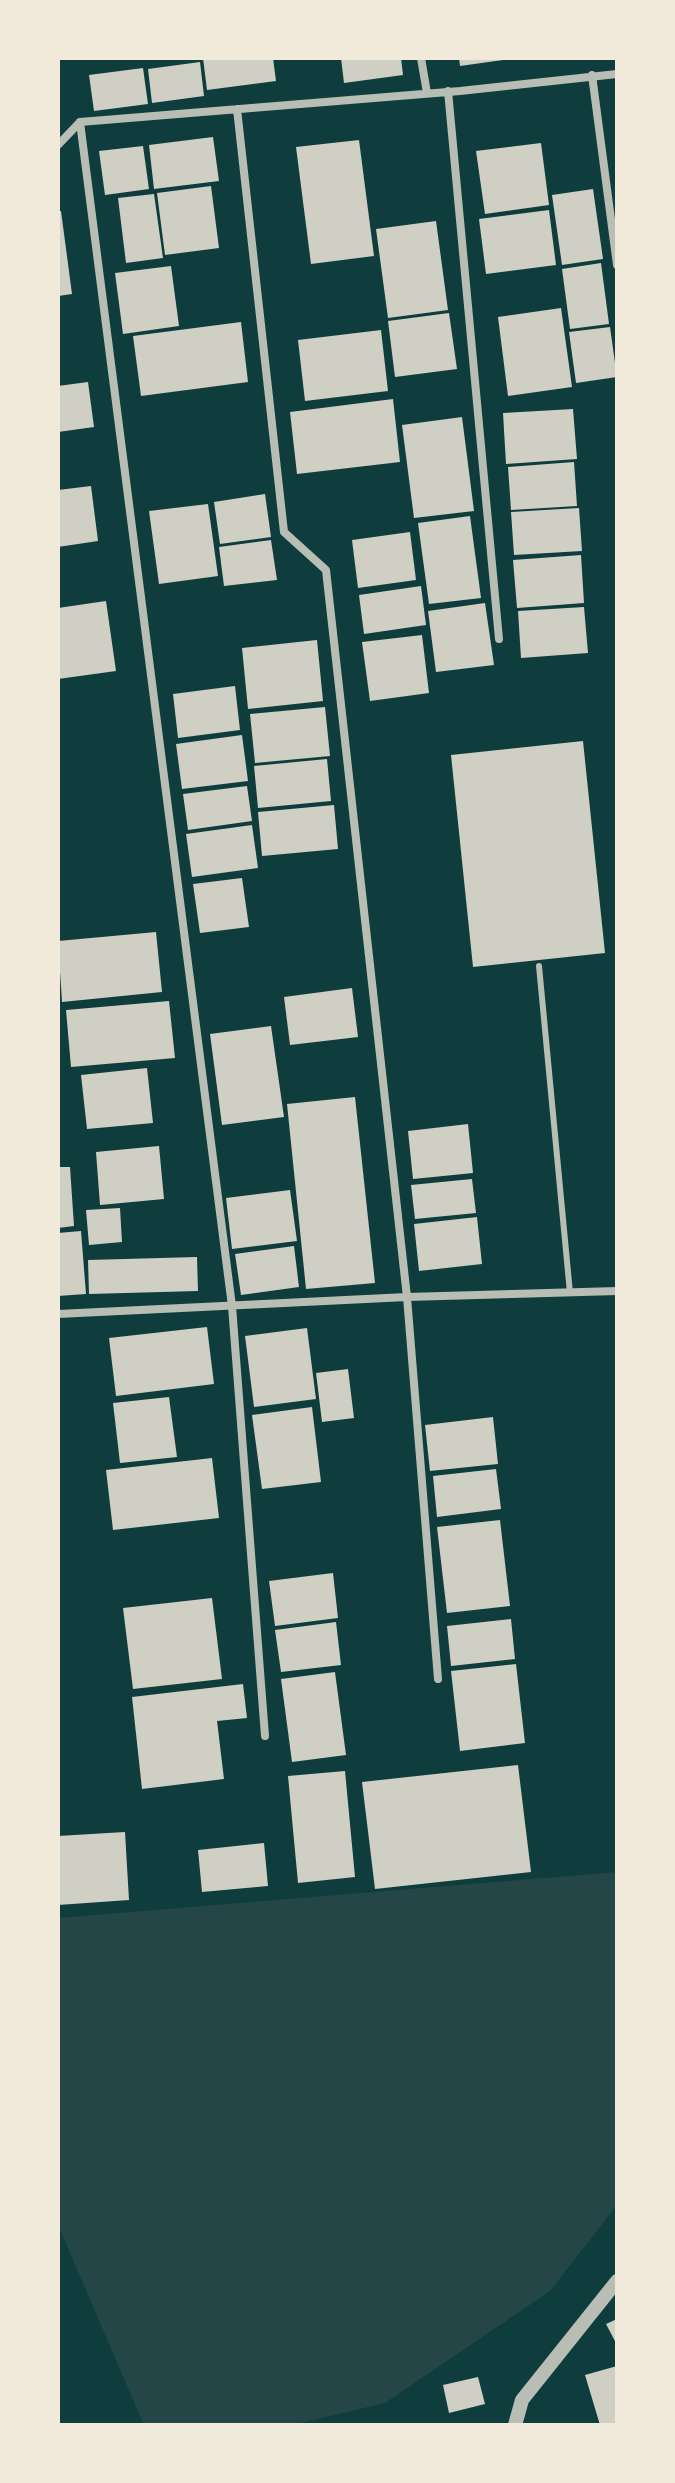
<!DOCTYPE html>
<style>
body{margin:0}
#map{position:relative;width:675px;height:2483px;overflow:hidden;background:#0f3d3e;font-family:Signika,sans-serif}
canvas{display:block}
.frame{position:absolute;inset:0;border:60px solid #f1e9da;pointer-events:none}
</style>
<div id="map">
<canvas width="675" height="2483"></canvas>
<div class="frame"></div>
</div>
<script>
const ctx = document.querySelector('canvas').getContext('2d');
ctx.lineJoin = 'round';
function paint(path, color) { ctx.fillStyle = color; ctx.fill(path, 'evenodd'); }
const poly = rows => new Path2D(rows.map(r => 'M' + r).join(''));
function stroke(path, color, width, dash) { ctx.strokeStyle = color; ctx.lineWidth = width; ctx.lineCap = dash ? 'butt' : 'round'; ctx.setLineDash(dash || []); ctx.stroke(path); }
const green = poly([
 [617,1872,617,2205,550,2291,385,2403,292,2425,144,2425,58,2225,58,1918]
]);
const building = poly([
 [203,58,273,58,276,81,207,90],
 [341,58,401,58,403,75,344,83],
 [459,58,503,58,503,60,460,66],
 [200,62,204,96,152,103,148,69],
 [143,68,148,104,94,111,89,75],
 [213,137,219,181,154,189,149,145],
 [359,140,374,256,311,264,296,147],
 [541,143,549,205,485,214,476,151],
 [143,146,149,189,105,195,99,151],
 [211,186,219,248,165,255,157,193],
 [593,189,603,259,562,265,552,195],
 [154,194,163,258,126,263,118,198],
 [549,210,556,265,486,274,479,219],
 [58,211,61,211,72,294,58,296],
 [436,221,448,310,388,318,376,229],
 [601,263,609,324,570,329,562,269],
 [171,266,179,326,123,334,115,273],
 [561,308,572,387,508,396,498,317],
 [449,313,457,369,395,377,388,321],
 [241,322,248,382,141,396,133,336],
 [610,327,617,377,576,383,569,332],
 [381,330,388,391,305,401,298,340],
 [88,382,94,427,58,432,58,386],
 [393,399,400,462,297,474,290,412],
 [573,409,577,459,506,464,503,413],
 [462,417,474,511,414,518,402,425],
 [574,462,577,506,511,510,508,467],
 [91,486,98,541,58,547,58,490],
 [265,494,271,537,220,544,214,502],
 [208,504,218,576,159,584,149,511],
 [579,508,582,551,514,555,511,512],
 [470,516,481,598,429,604,418,523],
 [410,532,416,580,358,588,352,540],
 [271,540,277,580,224,586,219,547],
 [581,555,584,603,517,608,513,560],
 [421,586,426,625,364,634,359,595],
 [106,601,116,671,58,679,58,608],
 [485,603,494,665,436,672,428,611],
 [584,607,588,653,521,658,518,611],
 [422,635,429,693,370,701,362,642],
 [317,640,323,701,248,709,242,648],
 [235,686,240,730,178,738,173,694],
 [325,707,330,756,255,763,250,714],
 [242,735,248,781,182,789,176,744],
 [583,741,605,953,473,967,451,755],
 [327,759,331,801,258,808,254,766],
 [247,786,252,821,188,830,183,794],
 [334,805,338,849,262,856,258,812],
 [252,825,258,868,192,877,186,834],
 [242,878,249,927,200,933,193,884],
 [156,932,162,992,62,1002,58,941],
 [352,988,358,1037,290,1045,284,997],
 [169,1001,175,1058,71,1067,66,1010],
 [271,1026,284,1117,222,1125,210,1034],
 [147,1068,153,1123,87,1129,81,1075],
 [355,1097,375,1283,306,1289,287,1104],
 [468,1124,473,1173,413,1179,408,1131],
 [159,1146,164,1199,100,1205,96,1152],
 [58,1167,70,1167,74,1226,58,1228],
 [472,1179,476,1213,415,1219,411,1185],
 [290,1190,297,1241,232,1249,226,1198],
 [120,1208,122,1242,89,1245,86,1210],
 [477,1217,482,1264,419,1271,414,1224],
 [81,1231,86,1294,58,1296,58,1233],
 [294,1246,299,1287,241,1295,235,1254],
 [197,1257,198,1291,89,1294,88,1260],
 [207,1327,214,1384,116,1396,109,1338],
 [307,1328,316,1399,254,1407,245,1336],
 [348,1369,354,1418,322,1422,316,1373],
 [169,1397,177,1457,120,1463,113,1403],
 [312,1407,321,1482,262,1489,252,1415],
 [493,1417,498,1464,430,1471,425,1425],
 [212,1458,219,1518,113,1530,106,1470],
 [496,1469,501,1509,437,1517,433,1476],
 [500,1520,510,1606,447,1613,437,1527],
 [333,1573,338,1618,275,1626,269,1581],
 [212,1598,222,1679,133,1689,123,1608],
 [511,1619,515,1659,451,1666,447,1626],
 [336,1622,341,1665,281,1672,275,1630],
 [516,1664,525,1743,460,1751,451,1671],
 [335,1672,346,1755,292,1762,281,1679],
 [243,1684,247,1718,217,1721,224,1779,142,1789,132,1697],
 [518,1765,531,1872,375,1889,362,1782],
 [345,1771,355,1877,298,1883,288,1776],
 [125,1832,129,1900,58,1905,58,1836],
 [264,1843,268,1886,202,1892,198,1850],
 [617,2319,617,2345,606,2324],
 [617,2366,617,2425,600,2425,585,2375],
 [478,2377,485,2404,449,2413,443,2385]
]);
const service = poly([
 [539,966,570,1293]
]);
const minor = poly([
 [421,58,427,93],
 [592,75,617,265],
 [448,91,499,639],
 [237,109,284,532,326,570,407,1297,438,1679],
 [80,122,232,1306,265,1736],
 [58,145,80,122,460,91,617,74],
 [58,1314,407,1297,617,1291]
]);
const tertiary = poly([
 [515,2425,522,2400,617,2281]
]);
paint(green, '#244646');
paint(building, '#cfcfc3');
stroke(service, '#b8beb3', 6);
stroke(minor, '#b8beb3', 8);
stroke(tertiary, '#b8beb3', 14);
</script>
